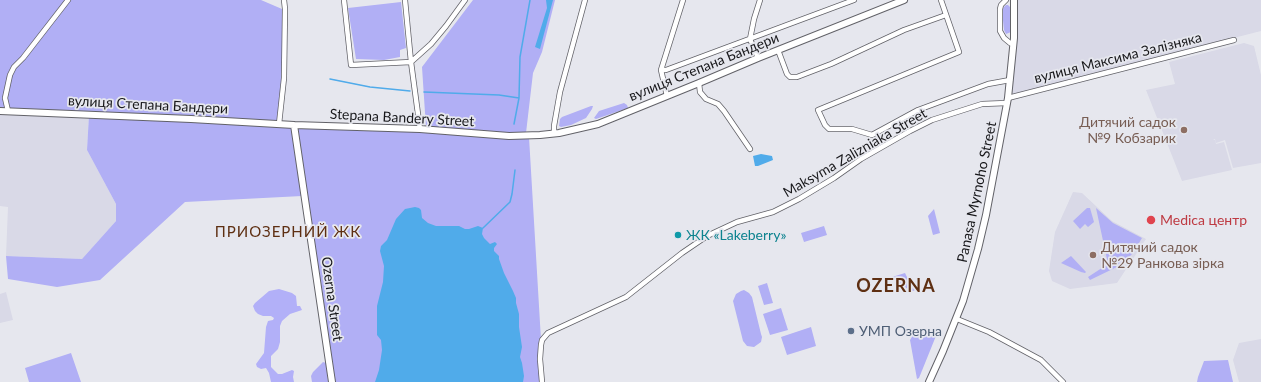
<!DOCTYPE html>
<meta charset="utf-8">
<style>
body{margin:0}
canvas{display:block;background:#e6e7ee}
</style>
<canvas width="1261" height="382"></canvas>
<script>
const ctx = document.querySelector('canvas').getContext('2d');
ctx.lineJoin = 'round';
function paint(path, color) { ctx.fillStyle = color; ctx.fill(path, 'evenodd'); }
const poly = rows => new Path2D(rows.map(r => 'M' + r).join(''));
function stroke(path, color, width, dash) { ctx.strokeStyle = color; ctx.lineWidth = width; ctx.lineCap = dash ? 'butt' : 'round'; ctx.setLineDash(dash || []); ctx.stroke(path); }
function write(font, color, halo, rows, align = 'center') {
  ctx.font = font + ' Lato,sans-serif'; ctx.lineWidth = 3.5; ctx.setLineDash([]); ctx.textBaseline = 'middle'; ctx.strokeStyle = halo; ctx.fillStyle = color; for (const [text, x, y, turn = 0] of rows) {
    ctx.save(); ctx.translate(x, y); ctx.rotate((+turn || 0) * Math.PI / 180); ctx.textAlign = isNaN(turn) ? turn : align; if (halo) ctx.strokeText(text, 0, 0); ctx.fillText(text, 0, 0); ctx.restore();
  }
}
const built = poly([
 [1016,0,1261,0,1261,31,1011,95],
 [1244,43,1254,46,1261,75,1261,163,1233,168,1225,140,1216,143,1215,139,1213,140,1215,140,1216,144,1224,142,1232,170,1182,181,1146,90,1175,84,1169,62],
 [0,112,89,115,87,150,116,204,116,221,82,259,6,256,8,207,0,206],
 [1073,192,1082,193,1112,221,1146,239,1117,283,1070,289,1052,281,1049,271,1055,232],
 [6,292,13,320,0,323,0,294],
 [1261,339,1261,382,1239,382,1233,360,1239,343]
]);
const green = poly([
 [0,0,261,0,282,9,283,35,283,61,277,122,0,109],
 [473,0,555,0,542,52,533,73,526,133,509,133,426,128,422,67],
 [401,2,406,48,400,50,400,57,384,60,356,59,348,8],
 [1006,5,1008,5,1012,9,1012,29,1011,32,1006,34,1004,30,1002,11,1004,7],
 [624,103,627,105,628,108,596,119,594,118,599,111],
 [591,106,593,106,592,109,586,118,571,125,561,127,559,126,560,119,562,117],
 [89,115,292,127,302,196,185,202,100,280,57,287,8,279,6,256,82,259,116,221,116,204,87,150],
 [297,127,420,131,529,137,541,340,538,352,540,382,334,382],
 [1087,208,1090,208,1094,222,1088,227,1085,224,1080,229,1073,221],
 [1096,208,1113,223,1142,238,1133,253,1121,265,1090,280,1088,277,1108,264],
 [934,209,940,233,933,235,928,216],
 [824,226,827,235,804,242,801,233],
 [1071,256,1086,272,1085,273,1081,272,1061,263],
 [905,273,910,283,915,281,916,283,915,290,913,291,909,290,896,281,892,277],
 [767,283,773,303,764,305,758,286],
 [744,290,749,293,752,297,761,334,762,337,761,342,754,347,747,346,743,341,733,301,736,294,741,291],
 [781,308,788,330,770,335,763,314],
 [811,327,816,346,787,355,781,337],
 [937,329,938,331,919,378,917,379,910,340,913,335],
 [71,353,81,382,29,382,25,368],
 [1228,360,1233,382,1197,382,1198,377,1204,361],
 [323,362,326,363,328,382,312,382,311,376,313,372]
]);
const forest = poly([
 [279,289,292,293,296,296,297,306,300,306,302,310,290,314,282,321,280,326,280,342,278,349,271,356,271,367,278,374,282,374,292,370,294,371,293,377,294,382,271,382,269,373,266,368,261,369,257,367,256,364,264,353,266,327,268,321,273,320,274,318,271,316,263,316,258,314,255,311,253,306,255,303,269,291]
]);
const water = poly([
 [546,0,553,0,540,49,535,47,547,8],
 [761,154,772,156,773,160,758,166,755,166,753,156],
 [415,207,419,208,421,210,422,218,428,223,436,226,459,226,465,229,469,229,478,226,483,228,482,234,484,238,490,244,495,242,497,244,494,248,494,251,499,256,499,259,504,273,513,291,516,298,516,303,519,314,519,327,522,347,520,357,522,363,524,376,523,382,375,382,379,370,382,350,381,340,377,335,377,306,383,282,384,266,380,251,381,246,387,240,396,219,405,209]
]);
const stream = poly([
 [330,79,370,87,410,91],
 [424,92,499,95,519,98],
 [514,124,519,98,520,57,530,0],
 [483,228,510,202,512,194,515,170]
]);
const street = poly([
 [344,0,351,65,411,62],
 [405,0,411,62,420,129],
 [941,0,959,52,818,110,825,125,829,129,852,129,872,135,918,110,988,84,1010,80],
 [1006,0,1001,5,1000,9,1000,31,1004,38,1010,43,1013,44],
 [750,39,754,19,760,0],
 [750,39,758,58],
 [778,50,787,74,790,77,797,77,831,64,904,30,946,15],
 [411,62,431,44,446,26,465,0],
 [661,70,666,70,854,0],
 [699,83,700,92,706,99,718,104,724,111,750,149],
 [667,96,661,70,683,0],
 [1008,98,1234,40],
 [8,111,5,98,10,75,14,67,23,58,68,0],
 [279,124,284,78,285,9,284,0],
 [554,133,554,126,560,92,585,0],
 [957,319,989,332,1041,360,1063,382],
 [542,382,540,359,541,345,542,340,548,333,626,297,682,253,707,236,737,222,773,212,799,199,834,178,861,159,910,131,932,120,982,104,1007,103]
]);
const secondary = poly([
 [0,111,191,119,294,125,420,129,509,136,540,135,559,133,598,124,699,83,758,58,904,0],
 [294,125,332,382],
 [929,382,943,351,963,301,978,249,986,215,1008,98,1014,38,1014,0]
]);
const markers = [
 [1184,130,4,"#8d6e63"],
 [1151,220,5,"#e0444e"],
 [678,235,4,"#0f9aa8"],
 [1093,255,4,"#8d6e63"],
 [851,331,4,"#5c6f8a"]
];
const streetNames = [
 ["вулиця Максима Залізняка",1118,58,-14],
 ["вулиця Степана Бандери",704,67,-22],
 ["вулиця Степана Бандери",148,105,3],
 ["Stepana Bandery Street",402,118,3],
 ["Maksyma Zalizniaka Street",855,153,-30],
 ["Panasa Myrnoho Street",977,192,-78],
 ["Ozerna Street",332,299,82]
];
const educationNames = [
 ["Дитячий садок",1176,122],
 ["№9 Кобзарик",1176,138],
 ["Дитячий садок",1101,247,"left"],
 ["№29 Ранкова зірка",1101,263,"left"]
];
const healthNames = [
 ["Medica центр",1160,220]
];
const cultureNames = [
 ["ЖК «Lakeberry»",686,235]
];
const serviceNames = [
 ["УМП Озерна",859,331]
];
const neighbourhoodNames = [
 ["ПРИОЗЕРНИЙ ЖК",288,232]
];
const districtNames = [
 ["OZERNA",896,286]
];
paint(built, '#d9d9e7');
paint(green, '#b1aff5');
paint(forest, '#b2b0f8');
paint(water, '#50abea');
stroke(stream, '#50abea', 1.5);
stroke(street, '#626268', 6);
stroke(secondary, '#626268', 8);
stroke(street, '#fff', 4.5);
stroke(secondary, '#fff', 6);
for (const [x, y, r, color] of markers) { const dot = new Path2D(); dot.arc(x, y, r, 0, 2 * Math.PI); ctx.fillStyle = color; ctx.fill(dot); stroke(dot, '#e6e7ee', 1.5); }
write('14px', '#18181b', '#e6e7ee', streetNames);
write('14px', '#785e54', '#e6e7ee', educationNames, 'right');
write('14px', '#be3a42', '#e6e7ee', healthNames, 'left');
write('14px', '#0d838f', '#e6e7ee', cultureNames, 'left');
write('14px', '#4e5e75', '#e6e7ee', serviceNames, 'left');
ctx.letterSpacing = '1px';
write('15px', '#5e2f12', '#e6e7ee', neighbourhoodNames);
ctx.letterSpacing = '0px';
ctx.letterSpacing = '1px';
write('bold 18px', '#5e2f12', '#e6e7ee', districtNames);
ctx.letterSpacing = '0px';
</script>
